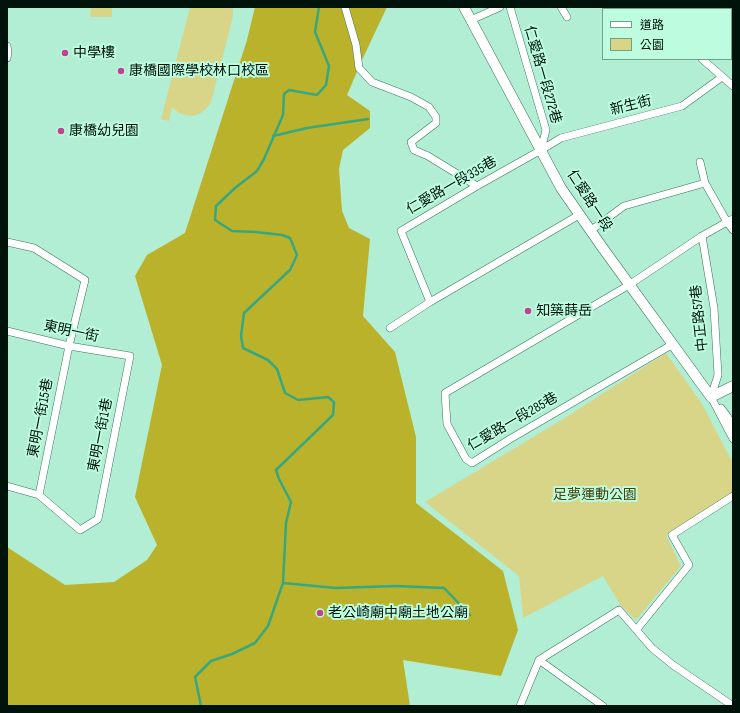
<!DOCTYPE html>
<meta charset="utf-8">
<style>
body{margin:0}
#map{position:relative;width:740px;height:713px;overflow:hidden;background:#b1eed3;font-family:"Sofia Sans Condensed","Noto Sans TC",sans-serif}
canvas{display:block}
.frame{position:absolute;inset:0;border:8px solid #00130a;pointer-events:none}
.legend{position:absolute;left:602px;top:8px;width:130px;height:52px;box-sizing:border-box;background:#befce0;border:1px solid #729f8a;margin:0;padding:5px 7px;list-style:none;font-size:12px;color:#00130a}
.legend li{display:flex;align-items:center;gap:8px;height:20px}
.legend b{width:20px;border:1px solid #729f8a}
</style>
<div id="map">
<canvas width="740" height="713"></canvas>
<div class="frame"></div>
<ul class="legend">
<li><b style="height:5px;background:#fff"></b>道路</li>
<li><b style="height:11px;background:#d9d588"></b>公園</li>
</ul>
</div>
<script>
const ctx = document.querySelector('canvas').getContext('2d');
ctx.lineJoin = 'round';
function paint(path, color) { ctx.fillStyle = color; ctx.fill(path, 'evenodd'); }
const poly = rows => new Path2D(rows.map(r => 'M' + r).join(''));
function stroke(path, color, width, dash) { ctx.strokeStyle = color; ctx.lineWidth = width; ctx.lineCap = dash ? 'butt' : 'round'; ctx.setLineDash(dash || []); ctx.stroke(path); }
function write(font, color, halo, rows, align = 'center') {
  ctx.font = font + ' "Sofia Sans Condensed","Noto Sans TC",sans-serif'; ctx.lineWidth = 4; ctx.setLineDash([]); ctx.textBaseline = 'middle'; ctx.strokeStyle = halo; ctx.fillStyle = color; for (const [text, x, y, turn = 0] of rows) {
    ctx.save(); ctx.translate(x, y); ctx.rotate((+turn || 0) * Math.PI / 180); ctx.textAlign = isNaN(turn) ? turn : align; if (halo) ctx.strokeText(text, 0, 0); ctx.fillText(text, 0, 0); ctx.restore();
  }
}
const green = poly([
 [91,7,112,7,112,17,90,17],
 [190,7,232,7,233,10,233,16,213,95,210,104,205,110,199,114,193,116,186,115,179,113,172,107,169,121,161,119],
 [666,353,702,404,733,463,733,492,666,535,681,566,636,620,621,606,603,576,523,618,519,576,425,502,560,421]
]);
const forest = poly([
 [255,7,387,7,362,60,347,95,370,111,370,128,343,150,339,169,342,211,349,228,370,239,363,316,395,352,416,437,416,503,503,571,518,630,501,676,403,660,410,706,7,706,7,547,65,585,114,582,147,560,157,545,135,497,162,365,135,276,147,255,185,233,247,40]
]);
const stream = poly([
 [273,136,307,128,368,119],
 [283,583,336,588,395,586,444,588,470,615],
 [201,706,195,677,211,661,232,654,255,643,268,626,283,583,286,523,291,502,279,479,276,470,333,415,334,402,328,397,298,400,285,393,277,369,268,360,243,348,241,336,244,313,290,270,297,255,290,238,282,235,256,232,232,231,215,220,216,206,235,188,257,171,264,159,283,115,284,94,289,90,317,95,326,85,329,66,315,32,319,7]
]);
const street = poly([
 [345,7,356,45,359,68,372,82,411,97,429,107,436,117,436,123,411,142,414,150,428,156,477,186],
 [510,7,546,130,541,150],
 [561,7,567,17],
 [655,7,657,9],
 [471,20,500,7],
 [731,39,733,37],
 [7,46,8,52,7,58],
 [702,59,733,86],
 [705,183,727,222,733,230],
 [590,231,624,206,705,183,700,162],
 [702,236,714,308,718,375,711,397],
 [7,242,34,248,85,280,69,346,39,495],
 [430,302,401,231,477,186,541,150,561,138,682,106,722,77],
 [390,328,430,302,579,215],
 [7,331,69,346,130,356,98,519,80,530,39,495,7,486],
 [673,344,510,439,472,463,466,459,447,424,445,393,629,285,702,236,727,222,733,219],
 [711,397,733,439],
 [721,408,727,416,733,426],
 [637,629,689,565,672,535,733,496],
 [539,660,603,706],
 [520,706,539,660,619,610,652,648,673,665,733,706]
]);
const secondary = poly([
 [464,7,561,188,602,247,711,397,733,386]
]);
const markers = [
 [65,53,4,"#c04391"],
 [121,71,4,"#c04391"],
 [61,131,4,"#c04391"],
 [528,311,4,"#c04391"],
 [320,613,4,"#c04391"]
];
const poiNames = [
 ["中學樓",73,53],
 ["康橋國際學校林口校區",129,71],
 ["康橋幼兒園",69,131],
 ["知築蒔岳",536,311],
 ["老公崎廟中廟土地公廟",328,613]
];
const streetNames = [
 ["仁愛路一段272巷",542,75,74],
 ["新生街",631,106,-14],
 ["仁愛路一段335巷",452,186,-30],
 ["仁愛路一段",589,201,57],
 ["中正路57巷",700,318,-96],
 ["東明一街",71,332,12],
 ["東明一街15巷",41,418,-79],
 ["仁愛路一段285巷",513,422,-30],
 ["東明一街1巷",101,435,-79]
];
const parkNames = [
 ["足夢運動公園",595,495]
];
paint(green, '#d9d588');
paint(forest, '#bbb22b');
stroke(stream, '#37a780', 2.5);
stroke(street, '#39745d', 8);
stroke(secondary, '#39745d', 11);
stroke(street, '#fff', 7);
stroke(secondary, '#fff', 10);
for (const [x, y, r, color] of markers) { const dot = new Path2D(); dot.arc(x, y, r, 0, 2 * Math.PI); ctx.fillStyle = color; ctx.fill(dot); stroke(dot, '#befce0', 1.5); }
write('14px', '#00130a', '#befce0', poiNames, 'left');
write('14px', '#00130a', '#befce0', streetNames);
write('14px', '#45420d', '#befce0', parkNames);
</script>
